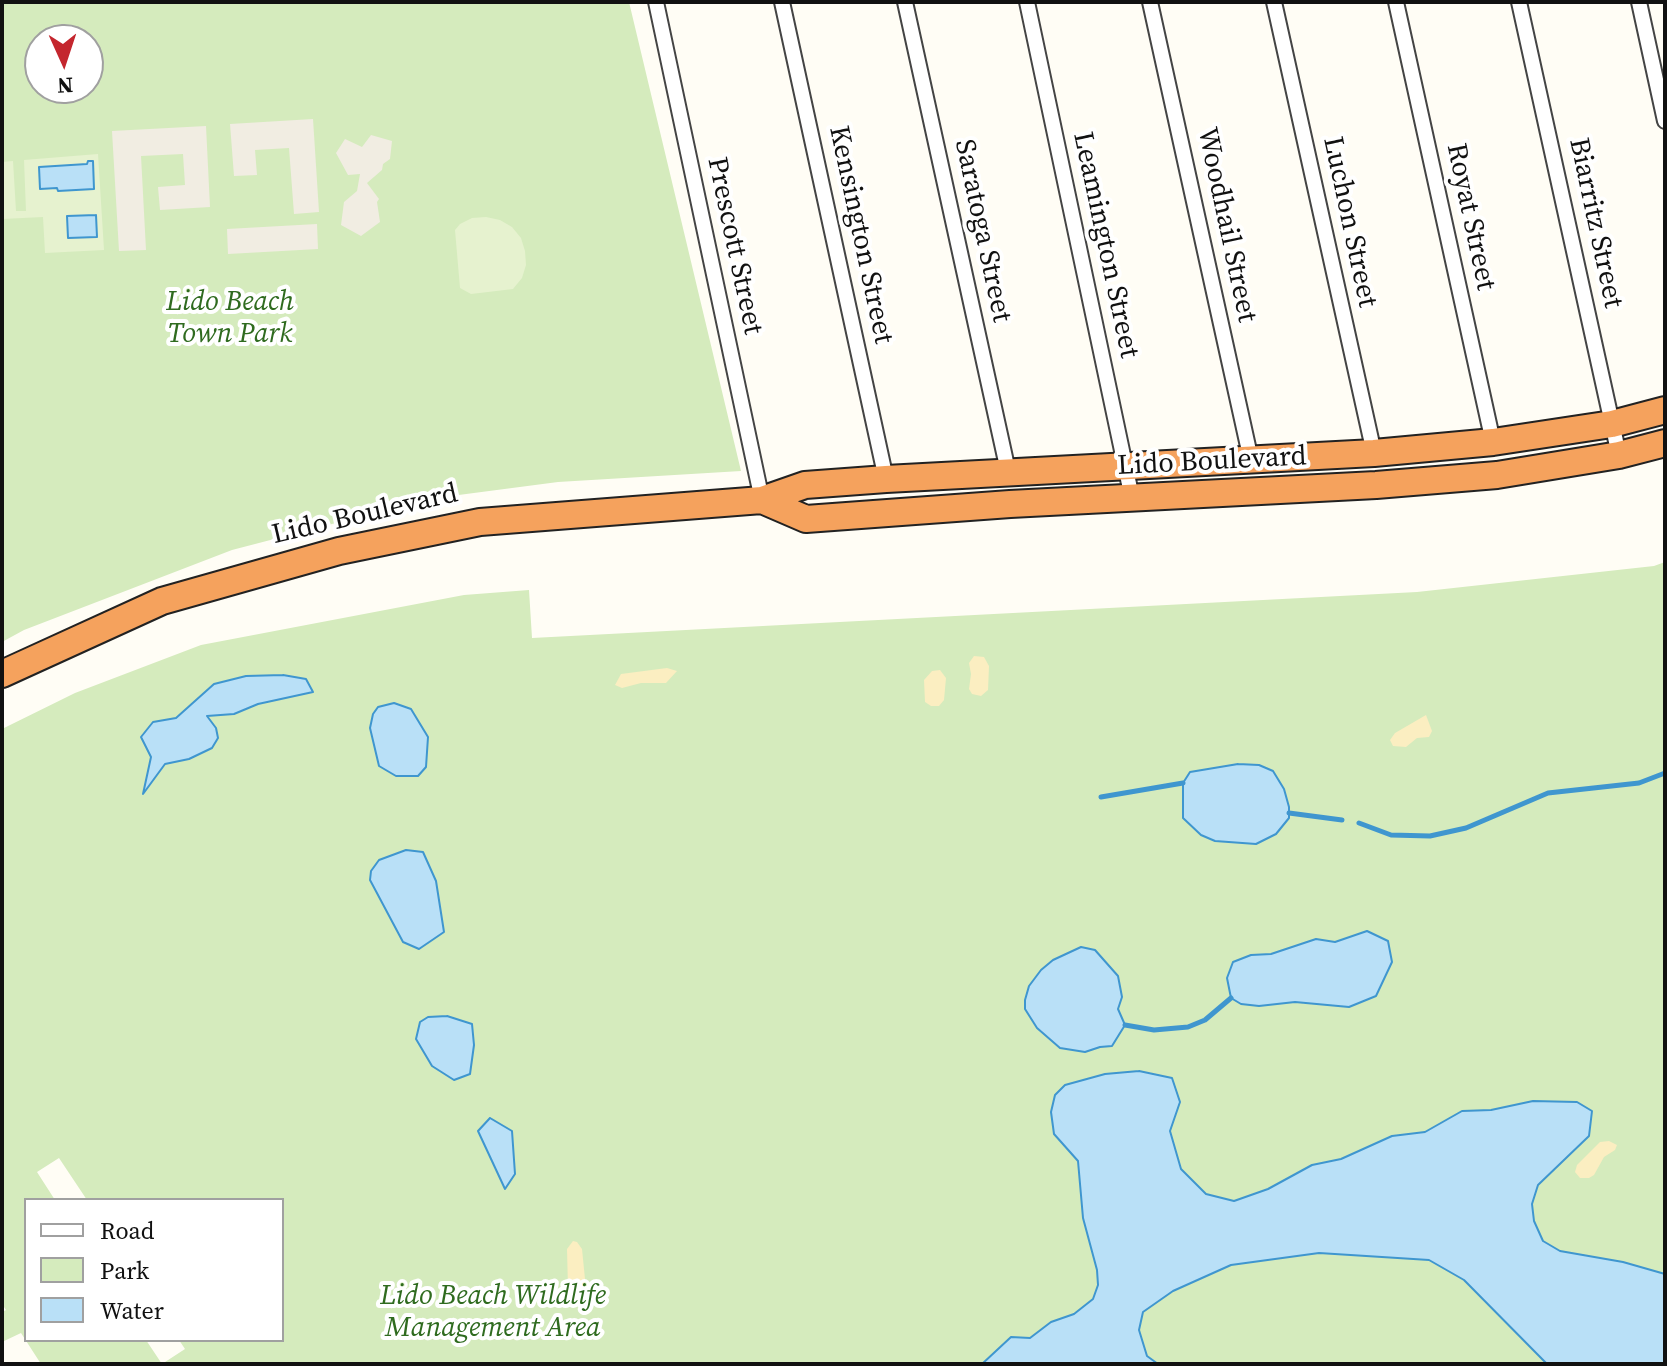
<!DOCTYPE html>
<style>
body{margin:0}
#map{position:relative;width:1667px;height:1366px;overflow:hidden;background:#fffdf5;font-family:"Source Serif 4",serif}
canvas{display:block}
.frame{position:absolute;inset:0;border:4px solid #111;pointer-events:none}
.legend{position:absolute;left:24px;top:1198px;width:260px;height:144px;box-sizing:border-box;background:#fff;border:2px solid #a0a0a0;margin:0;padding:10px 14px;list-style:none;font-size:24px;color:#111}
.legend li{display:flex;align-items:center;gap:16px;height:40px}
.legend b{width:40px;border:2px solid #a0a0a0}
.north{position:absolute;left:24px;top:24px;width:80px;height:80px;box-sizing:border-box;background:#fff;border:2px solid #a0a0a0;border-radius:50%;rotate:177deg;font-size:22px;font-weight:700;line-height:32px;text-align:center;color:#111}
.north::after{content:'';display:block;margin:auto;width:28px;height:36px;background:#c4262e;clip-path:polygon(50% 0,100% 100%,50% 72%,0 100%)}
</style>
<div id="map">
<canvas width="1667" height="1366"></canvas>
<div class="frame"></div>
<ul class="legend">
<li><b style="height:10px;background:#fff"></b>Road</li>
<li><b style="height:22px;background:#d5ebbd"></b>Park</li>
<li><b style="height:22px;background:#b9e0f7"></b>Water</li>
</ul>
<div class="north">N</div>
</div>
<script>
const ctx = document.querySelector('canvas').getContext('2d');
ctx.lineJoin = 'round';
function paint(path, color) { ctx.fillStyle = color; ctx.fill(path, 'evenodd'); }
const poly = rows => new Path2D(rows.map(r => 'M' + r).join(''));
function stroke(path, color, width, dash) { ctx.strokeStyle = color; ctx.lineWidth = width; ctx.lineCap = dash ? 'butt' : 'round'; ctx.setLineDash(dash || []); ctx.stroke(path); }
function write(font, color, halo, rows, align = 'center') {
  ctx.font = font + ' "Source Serif 4",serif'; ctx.lineWidth = 8; ctx.setLineDash([]); ctx.textBaseline = 'middle'; ctx.strokeStyle = halo; ctx.fillStyle = color; for (const [text, x, y, turn = 0] of rows) {
    ctx.save(); ctx.translate(x, y); ctx.rotate((+turn || 0) * Math.PI / 180); ctx.textAlign = isNaN(turn) ? turn : align; if (halo) ctx.strokeText(text, 0, 0); ctx.fillText(text, 0, 0); ctx.restore();
  }
}
const green = poly([
 [2,2,629,2,741,471,558,482,428,499,232,550,24,630,2,642],
 [40,40,88,40,88,88,40,88],
 [1665,562,1665,1364,41,1364,21,1333,2,1342,2,1312,6,1310,2,1304,2,729,75,693,201,645,464,595,529,590,532,638,1417,592,1654,566],
 [59,1158,87,1200,282,1200,282,1340,179,1340,185,1349,162,1364,146,1340,26,1340,26,1200,55,1200,37,1172]
]);
const sand = poly([
 [974,656,984,657,989,666,988,690,981,696,972,694,969,689,971,674,969,663],
 [667,668,677,671,666,683,641,683,622,688,615,685,621,674],
 [940,670,946,678,944,700,939,706,931,706,925,702,924,680,932,671],
 [1426,715,1432,731,1429,737,1417,738,1406,747,1393,746,1390,740,1395,733],
 [1609,1141,1617,1145,1615,1150,1604,1157,1594,1175,1589,1178,1580,1178,1575,1172,1577,1165,1600,1142],
 [573,1241,577,1242,582,1249,585,1279,584,1291,577,1296,572,1294,568,1288,567,1249]
]);
const pitch = poly([
 [98,154,104,250,45,253,43,217,2,219,2,162,13,161,16,211,26,211,24,160],
 [486,217,500,220,512,227,521,238,525,251,526,265,522,278,513,289,471,294,460,288,455,230,460,224,472,218]
]);
const plaza = poly([
 [313,119,319,212,294,214,289,148,255,150,257,175,234,176,230,124],
 [206,126,210,207,160,210,158,187,185,185,183,154,141,156,146,250,119,251,112,131],
 [371,135,392,141,390,159,383,164,382,170,367,183,379,199,377,202,380,222,361,236,341,225,344,202,357,191,360,174,348,175,336,153,345,139,362,147],
 [317,224,318,249,228,254,227,229]
]);
const water = poly([
 [88,161,93,161,94,189,58,191,57,188,40,189,39,167,87,164,88,161],
 [96,215,97,237,68,238,67,216,96,215],
 [283,675,306,679,313,692,258,704,234,714,207,716,216,728,218,738,212,748,189,759,165,764,143,794,151,757,141,737,153,722,176,718,214,684,246,676,283,675],
 [394,703,411,709,428,737,426,767,418,776,396,776,379,766,370,728,373,714,378,707,394,703],
 [1238,764,1259,765,1273,771,1284,789,1289,807,1289,818,1276,834,1256,844,1215,841,1201,835,1183,818,1183,783,1190,772,1238,764],
 [406,850,423,852,436,881,444,932,419,949,403,942,370,880,371,871,379,860,406,850],
 [1367,931,1388,941,1392,962,1376,996,1349,1007,1295,1002,1259,1006,1241,1004,1231,998,1227,978,1233,962,1251,955,1271,954,1316,939,1335,942,1367,931],
 [1081,947,1095,950,1118,976,1122,997,1118,1009,1125,1025,1112,1046,1100,1047,1085,1052,1060,1048,1037,1028,1025,1009,1025,1000,1029,986,1041,970,1053,960,1081,947],
 [447,1016,472,1024,474,1045,470,1074,454,1080,432,1066,416,1039,420,1022,428,1017,447,1016],
 [1139,1071,1172,1078,1180,1102,1170,1131,1181,1169,1206,1194,1234,1201,1268,1189,1312,1165,1341,1159,1392,1136,1425,1132,1462,1111,1491,1110,1533,1101,1577,1102,1592,1111,1589,1136,1538,1185,1532,1204,1534,1221,1543,1241,1560,1251,1623,1262,1665,1274,1665,1364,1547,1364,1464,1280,1429,1260,1319,1253,1231,1265,1173,1291,1143,1312,1139,1330,1147,1356,1158,1364,982,1364,1011,1337,1030,1338,1051,1322,1074,1314,1093,1299,1098,1285,1097,1270,1083,1218,1078,1161,1054,1134,1051,1112,1055,1095,1065,1085,1105,1074,1139,1071],
 [490,1118,512,1131,515,1174,505,1189,478,1131,490,1118]
]);
const stream = poly([
 [1101,797,1183,783],
 [1289,813,1342,820],
 [1359,823,1391,835,1430,836,1466,828,1548,793,1639,783,1665,773],
 [1125,1025,1154,1030,1188,1027,1205,1020,1231,998]
]);
const street = poly([
 [656,2,762,500],
 [782,2,886,479],
 [905,2,1008,471],
 [1027,2,1132,498],
 [1150,2,1251,460],
 [1274,2,1374,453],
 [1396,2,1493,442],
 [1519,2,1619,455],
 [1639,2,1665,121]
]);
const highway = poly([
 [762,500,806,519,1010,504,1376,485,1497,475,1619,455,1665,443],
 [2,674,162,601,339,551,480,522,762,500,805,485,886,479,1374,453,1493,442,1612,424,1665,410]
]);
const streetNames = [
 ["Royat Street",1470,217,78],
 ["Luchon Street",1349,222,78],
 ["Biarritz Street",1595,223,78],
 ["Woodhail Street",1226,225,78],
 ["Saratoga Street",982,231,78],
 ["Kensington Street",860,235,78],
 ["Leamington Street",1105,245,78],
 ["Prescott Street",734,246,78],
 ["Lido Boulevard",1212,462,-3],
 ["Lido Boulevard",365,515,-13]
];
const parkNames = [
 ["Lido Beach",230,303],
 ["Town Park",230,335],
 ["Lido Beach Wildlife",493,1297],
 ["Management Area",493,1329]
];
paint(green, '#d5ebbd');
paint(sand, '#fbeec1');
paint(pitch, '#e6f2cf');
paint(plaza, '#f1ede2');
paint(water, '#b9e0f7');
stroke(water, '#3f96cf', 2);
stroke(stream, '#3f96cf', 5);
stroke(street, '#444', 18);
stroke(highway, '#222', 30);
stroke(street, '#fff', 14);
stroke(highway, '#f5a25d', 26);
write('28px', '#111', '#fff', streetNames);
write('italic 28px', '#2f6b1f', '#fff', parkNames);
</script>
